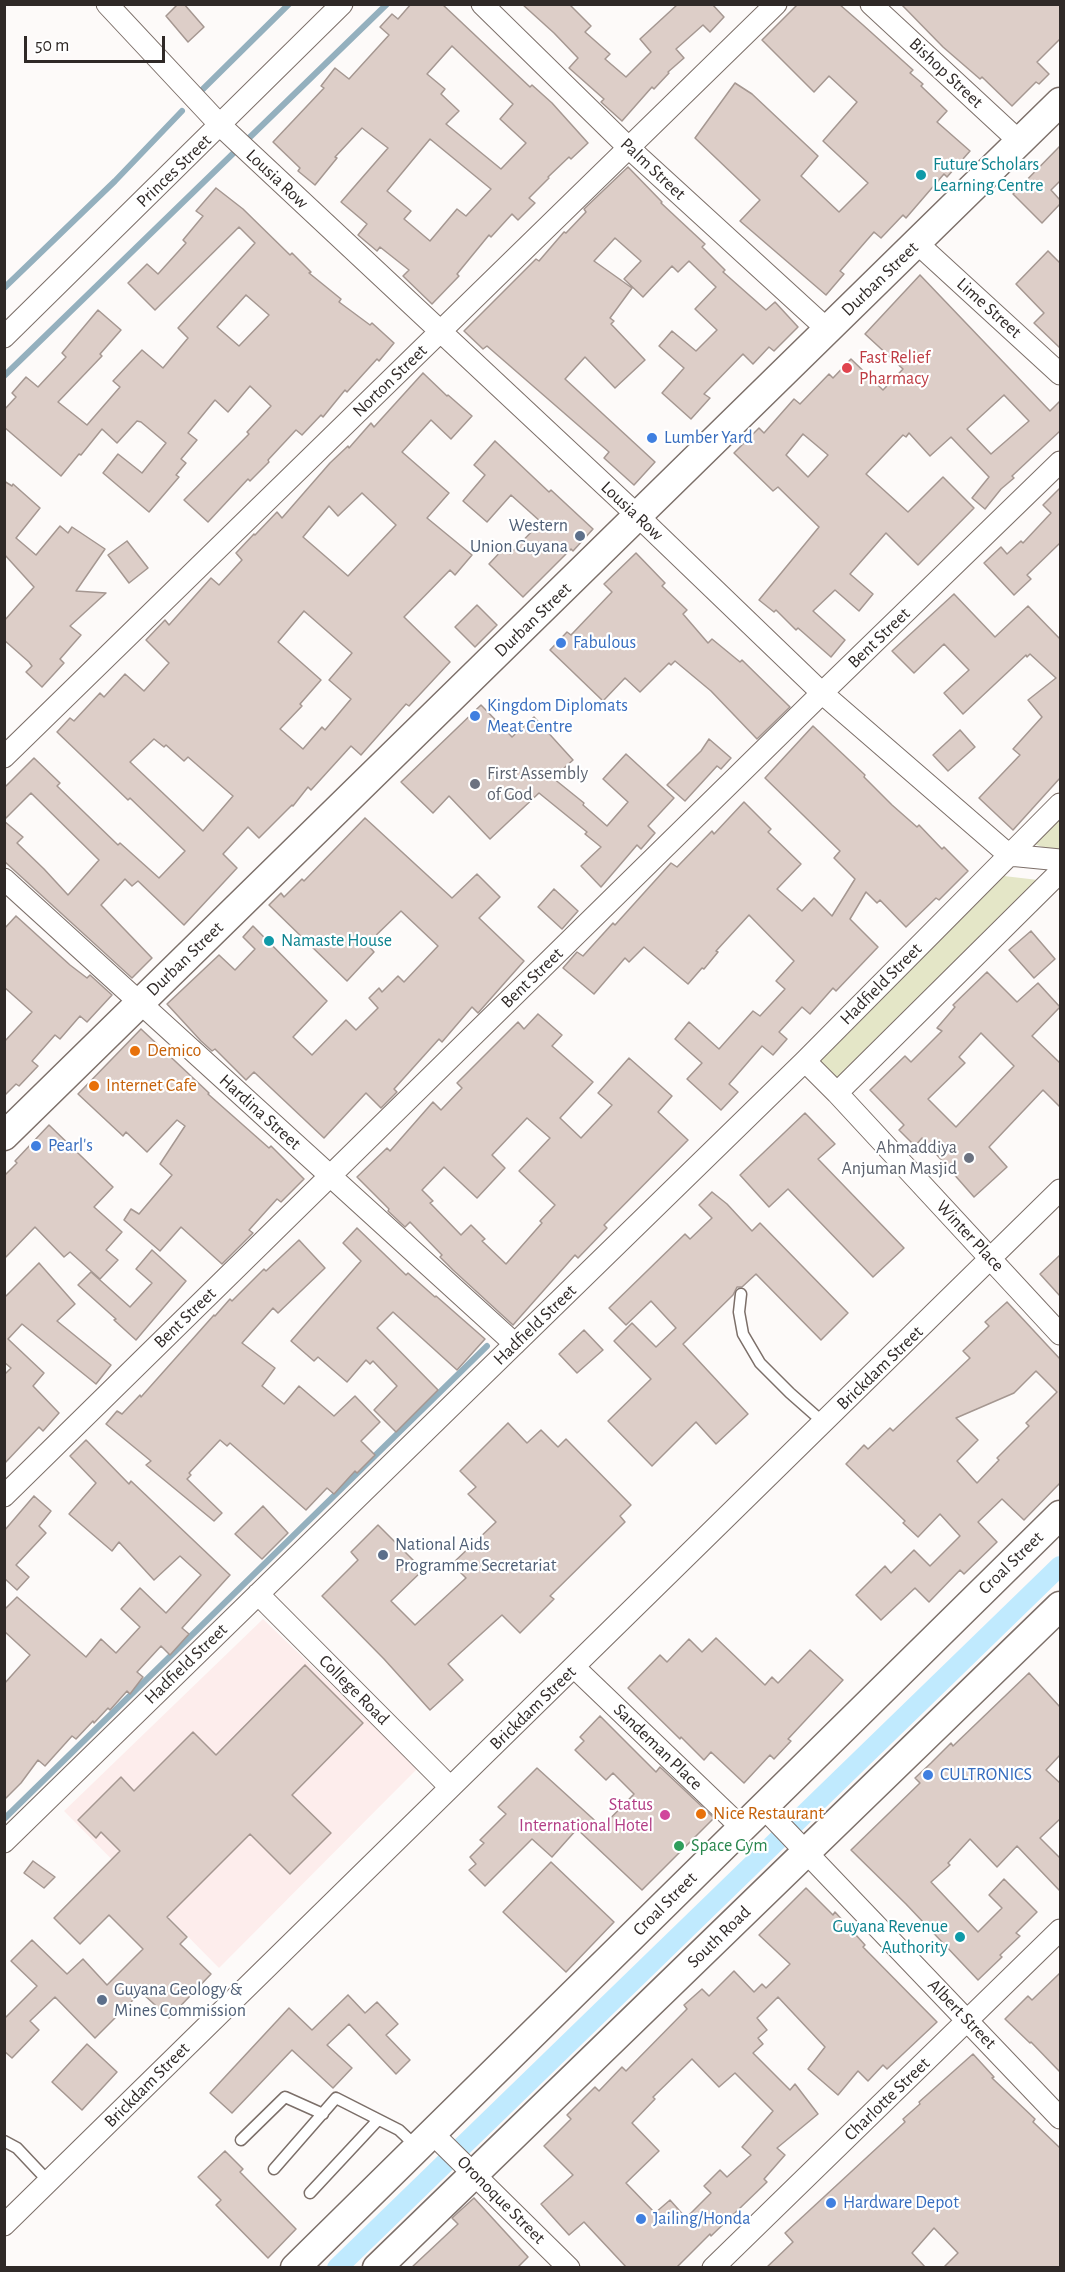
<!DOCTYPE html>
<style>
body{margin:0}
#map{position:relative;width:1065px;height:2272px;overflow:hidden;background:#fdfaf9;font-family:"Alegreya Sans",sans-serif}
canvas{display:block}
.frame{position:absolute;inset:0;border:6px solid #2f2927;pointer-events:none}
.scale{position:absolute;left:24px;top:36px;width:141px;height:27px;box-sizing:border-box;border:3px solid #2f2927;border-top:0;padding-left:8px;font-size:18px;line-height:21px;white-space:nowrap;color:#2f2927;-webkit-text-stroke:4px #fff;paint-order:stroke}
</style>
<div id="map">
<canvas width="1065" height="2272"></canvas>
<div class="frame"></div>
<div class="scale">50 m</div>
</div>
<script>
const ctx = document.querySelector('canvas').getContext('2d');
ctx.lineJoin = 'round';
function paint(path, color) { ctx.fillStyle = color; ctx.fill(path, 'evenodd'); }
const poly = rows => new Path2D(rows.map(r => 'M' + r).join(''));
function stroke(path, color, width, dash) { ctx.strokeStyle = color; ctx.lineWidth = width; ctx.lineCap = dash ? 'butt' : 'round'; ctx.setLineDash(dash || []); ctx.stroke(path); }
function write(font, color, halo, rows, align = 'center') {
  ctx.font = font + ' "Alegreya Sans",sans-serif'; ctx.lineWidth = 4.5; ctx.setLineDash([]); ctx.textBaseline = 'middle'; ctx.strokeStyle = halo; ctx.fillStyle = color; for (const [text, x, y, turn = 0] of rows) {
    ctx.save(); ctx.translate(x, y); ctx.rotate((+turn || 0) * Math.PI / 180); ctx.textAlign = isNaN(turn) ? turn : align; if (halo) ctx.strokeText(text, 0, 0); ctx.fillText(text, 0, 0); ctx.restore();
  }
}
const commercial = poly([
 [263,1619,418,1768,219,1968,64,1811]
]);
const green = poly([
 [1060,818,1060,853,1034,844],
 [1004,876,1038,880,839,1080,818,1061]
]);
const stream = poly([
 [203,89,289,4],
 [4,288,115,181,182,111],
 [4,376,387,4],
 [4,1819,487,1346]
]);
const canal = poly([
 [337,2268,1060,1566]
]);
const building = poly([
 [178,4,184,4,204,27,188,42,166,16,178,4],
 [411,4,442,4,530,87,532,85,552,103,588,143,571,159,569,157,548,177,549,178,529,198,535,203,518,220,512,214,491,237,489,235,457,274,459,276,432,304,403,276,409,270,380,247,377,251,358,235,367,224,341,202,388,148,362,128,335,157,337,158,315,185,298,171,300,168,273,142,324,88,321,86,335,68,349,79,389,35,380,27,392,14,398,19,411,4],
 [452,46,513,104,500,119,526,143,501,169,446,124,459,111,441,94,445,89,427,74,452,46],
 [430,139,491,189,466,216,457,209,430,241,404,219,411,211,387,191,430,139],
 [522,4,569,4,591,26,585,32,610,54,605,59,626,77,651,52,640,39,678,4,712,4,724,17,710,32,703,25,676,49,684,58,668,72,669,73,654,89,652,87,622,121,601,102,604,99,569,68,578,58,554,33,522,4],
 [798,4,839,4,863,25,913,70,910,73,923,84,921,86,947,111,937,122,970,151,947,177,944,174,906,218,903,215,881,238,874,232,840,271,844,274,826,295,740,221,760,200,695,138,735,83,752,94,818,156,801,176,839,212,868,183,823,141,857,102,829,76,814,92,762,40,798,4],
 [901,4,1060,4,1060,39,1037,62,1049,74,1039,84,1036,82,1012,106,982,77,980,79,943,47,901,4],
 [1060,146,1060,181,1051,190,1060,200,1060,204,1042,223,1013,194,1060,146],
 [628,167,662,202,661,203,705,244,702,247,725,270,723,272,766,310,775,302,798,327,774,351,769,347,753,364,743,354,704,394,710,398,691,419,662,393,684,368,659,346,672,331,696,351,717,330,695,309,716,287,689,261,678,272,672,266,643,297,624,279,641,261,615,238,594,261,632,288,610,318,614,321,611,324,645,360,615,388,585,357,565,379,655,462,634,485,604,458,609,452,487,346,483,349,464,331,536,259,539,261,564,232,566,233,586,212,584,209,628,167],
 [216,188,243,209,290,255,292,253,311,272,309,273,341,299,339,302,370,325,372,323,394,343,379,361,377,359,347,392,345,390,323,417,321,415,302,435,296,430,268,460,269,462,250,481,248,479,208,522,184,500,249,434,247,432,271,406,250,386,228,412,215,400,188,433,197,440,181,459,186,463,176,475,179,477,149,512,103,473,118,454,142,473,166,443,141,422,137,421,117,443,102,429,81,455,79,454,61,476,4,427,4,410,16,397,12,393,26,377,38,387,66,357,62,353,98,310,121,330,100,354,102,356,58,402,87,425,120,387,113,381,142,350,163,368,188,338,178,328,255,243,239,227,155,310,128,283,147,264,158,274,186,243,183,240,203,216,196,211,216,188],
 [246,295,269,315,239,346,217,327,246,295],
 [1048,251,1060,263,1060,348,1034,323,1044,313,1016,284,1048,251],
 [920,275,1050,411,1060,401,1060,431,1012,476,1014,478,1001,489,985,509,972,498,989,477,951,437,930,456,909,433,906,437,903,435,866,474,908,512,943,477,974,508,918,565,886,533,850,574,873,594,859,611,835,590,813,611,845,640,831,657,798,628,796,630,776,610,774,612,759,600,819,527,778,487,773,491,734,453,759,428,764,433,794,399,800,404,829,374,833,378,851,359,883,390,903,369,865,334,920,275],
 [1004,395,1029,421,991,454,967,429,1004,395],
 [803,434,828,455,808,477,786,455,803,434],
 [423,373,447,396,448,395,472,416,451,439,431,420,402,452,449,493,427,518,472,555,455,575,450,570,404,617,450,662,409,706,406,704,361,755,351,746,311,790,308,787,293,806,292,805,259,838,248,827,223,854,237,868,184,925,138,881,132,886,125,879,101,905,152,958,132,978,4,861,4,821,23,837,17,843,44,869,68,895,99,860,31,793,4,820,4,788,34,758,60,783,57,786,118,845,120,843,159,878,185,851,130,798,128,800,57,732,70,718,74,721,100,693,104,697,125,674,144,691,169,663,146,640,165,620,169,625,211,578,219,585,242,560,236,553,254,534,255,535,277,512,282,518,330,463,348,446,349,448,371,423,374,427,423,373],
 [362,493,396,525,348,576,303,537,329,506,338,516,362,493],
 [304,611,352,653,329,680,351,699,325,730,322,727,303,749,280,729,302,706,300,704,321,680,278,642,304,611],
 [154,739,164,747,166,745,184,761,188,757,233,796,203,831,130,762,154,739],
 [495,441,549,492,551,490,593,529,573,551,571,549,523,597,489,564,504,548,510,554,541,522,511,495,487,522,463,501,485,475,474,465,495,441],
 [4,481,12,486,13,484,40,508,16,538,36,555,60,526,68,533,72,527,105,549,76,591,106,593,70,626,81,635,60,659,64,663,42,687,26,672,32,666,29,662,4,640,4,621,34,587,4,554,4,481],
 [1060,488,1060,543,1027,575,1031,579,1014,595,984,563,1001,547,1007,554,1021,541,1023,543,1051,513,1043,505,1060,488],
 [127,541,148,568,129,583,108,555,127,541],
 [636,553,665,583,662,586,687,610,683,614,708,643,712,639,740,662,742,660,790,707,757,739,711,691,675,661,671,665,669,663,640,692,625,678,603,701,550,650,567,632,571,635,612,592,604,584,636,553],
 [954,594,995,637,1028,606,1060,639,1060,778,1013,830,979,798,1020,755,1013,749,1042,717,1028,700,1056,678,1030,654,1027,657,1026,655,963,714,944,693,969,670,944,644,914,673,892,651,954,594],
 [477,605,497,625,475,647,455,627,477,605],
 [481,705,512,737,534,717,573,760,553,778,584,803,583,805,607,826,628,802,603,779,626,754,674,798,648,826,655,833,641,849,637,845,601,887,581,866,601,847,585,834,587,832,539,793,490,839,449,796,433,813,401,782,481,705],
 [813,726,865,775,864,777,892,805,917,827,919,825,942,849,944,847,968,871,939,900,936,898,906,927,880,900,877,903,866,892,850,919,878,947,836,991,833,988,810,1014,802,1007,779,1032,787,1039,773,1055,762,1046,729,1084,738,1092,721,1110,687,1079,702,1063,675,1039,689,1022,719,1049,753,1011,760,1016,785,989,776,981,794,961,749,915,716,951,718,952,704,969,702,968,688,984,644,947,629,962,625,958,594,994,563,968,577,952,583,956,613,923,615,925,671,863,677,867,712,831,714,834,744,802,771,829,768,832,801,864,777,889,802,911,814,898,832,916,855,879,834,858,840,851,765,778,813,726],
 [960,730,975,747,948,771,933,755,960,730],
 [709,739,731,758,721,769,717,766,685,801,667,785,701,751,709,739],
 [365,818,452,898,477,874,500,897,479,918,524,961,478,1013,472,1007,442,1042,439,1039,394,1089,397,1092,381,1108,366,1093,324,1138,254,1072,246,1080,215,1049,212,1051,201,1041,167,1004,219,955,235,970,255,949,243,937,253,926,327,1001,293,1037,312,1055,346,1020,356,1030,378,1008,369,998,379,988,382,992,398,976,404,982,438,946,401,911,367,944,374,952,347,981,269,905,281,893,284,897,302,879,304,881,365,818],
 [554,889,578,911,562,929,538,907,554,889],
 [16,916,70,965,87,978,90,975,112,995,87,1022,80,1016,60,1039,55,1035,32,1061,38,1066,19,1086,16,1084,4,1096,4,1042,32,1012,4,987,4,929,16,916],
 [1031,931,1055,959,1034,978,1009,950,1031,931],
 [987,972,1017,1002,1038,983,1060,1007,1032,1036,1060,1063,1060,1107,1043,1090,989,1147,1007,1167,974,1197,922,1138,915,1146,899,1130,904,1125,870,1090,905,1056,911,1062,942,1031,937,1028,955,1007,953,1005,987,972],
 [981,1033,1014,1066,956,1127,928,1099,965,1063,959,1057,981,1033],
 [538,1014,562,1035,552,1046,593,1082,560,1118,581,1138,612,1105,598,1093,629,1058,672,1096,658,1112,688,1140,604,1225,607,1228,578,1258,575,1255,513,1325,453,1270,440,1257,442,1255,410,1222,405,1227,388,1211,389,1209,357,1177,387,1148,390,1151,433,1102,441,1110,462,1088,457,1083,518,1022,524,1029,538,1014],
 [527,1118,550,1138,519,1171,555,1205,540,1221,542,1223,506,1264,482,1241,485,1239,471,1225,461,1235,430,1203,433,1201,422,1190,444,1167,477,1198,505,1168,492,1155,527,1118],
 [141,1029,209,1093,208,1094,269,1148,271,1146,304,1179,281,1202,277,1199,249,1230,253,1233,222,1264,181,1227,160,1251,124,1220,131,1209,139,1214,172,1175,160,1164,185,1126,177,1120,147,1152,126,1132,123,1136,78,1094,141,1029],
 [805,1113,835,1144,818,1159,904,1248,873,1277,788,1189,769,1207,740,1175,805,1113],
 [49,1125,113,1187,94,1207,122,1232,106,1250,118,1260,100,1279,70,1252,64,1257,35,1227,4,1259,4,1176,17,1163,15,1161,49,1125],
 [712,1192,727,1204,752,1231,760,1223,848,1313,821,1340,756,1274,742,1287,737,1287,733,1295,683,1344,748,1414,716,1444,696,1422,652,1466,608,1421,651,1379,614,1341,632,1323,656,1347,676,1328,651,1301,626,1325,609,1308,685,1234,690,1239,712,1218,699,1205,712,1192],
 [357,1228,406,1275,408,1273,435,1297,436,1296,485,1339,457,1370,393,1312,377,1328,438,1390,396,1432,374,1410,397,1386,373,1361,370,1364,366,1360,347,1382,318,1357,314,1361,291,1341,361,1261,343,1243,357,1228],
 [299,1240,325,1268,278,1313,273,1308,242,1343,275,1368,262,1386,284,1404,299,1386,334,1416,355,1396,380,1422,361,1441,375,1455,357,1473,355,1471,334,1494,327,1488,306,1510,230,1443,227,1446,220,1440,189,1473,191,1475,187,1479,222,1513,214,1521,146,1465,151,1461,106,1424,117,1411,122,1414,140,1395,141,1397,214,1315,215,1316,230,1299,232,1301,264,1269,266,1271,299,1240],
 [152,1250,186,1281,136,1340,114,1320,116,1319,78,1285,91,1272,130,1307,152,1283,136,1269,152,1250],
 [1060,1255,1060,1296,1040,1274,1060,1255],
 [39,1263,75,1304,57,1321,111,1365,96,1384,22,1324,8,1339,44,1373,33,1386,59,1413,43,1431,39,1427,4,1464,4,1375,11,1368,4,1362,4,1298,39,1263],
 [1007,1302,1060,1359,1060,1483,1024,1520,1002,1499,978,1522,997,1542,964,1574,960,1570,929,1602,915,1588,881,1620,856,1595,885,1566,891,1573,914,1550,930,1566,960,1536,940,1514,918,1537,903,1523,905,1521,846,1464,864,1445,868,1449,890,1428,893,1431,970,1358,963,1351,989,1326,985,1322,1007,1302],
 [1036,1371,1057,1392,1026,1423,1029,1426,997,1458,999,1460,977,1483,957,1461,978,1440,956,1418,1014,1393,1036,1371],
 [584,1330,603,1350,577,1373,559,1354,584,1330],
 [508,1423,527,1443,541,1430,558,1447,566,1439,631,1505,620,1516,625,1522,550,1596,554,1599,520,1633,502,1615,448,1664,463,1680,430,1710,384,1659,322,1596,358,1560,351,1552,378,1525,423,1570,391,1601,415,1625,466,1578,452,1564,496,1522,468,1494,476,1487,460,1471,508,1423],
 [86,1440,129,1484,131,1481,230,1575,182,1628,189,1634,170,1655,161,1646,137,1672,143,1677,130,1694,127,1691,110,1710,108,1708,94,1723,93,1721,76,1739,72,1736,45,1766,38,1760,21,1783,4,1800,4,1684,30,1655,4,1631,4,1610,17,1597,86,1657,101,1639,116,1653,140,1627,121,1609,140,1588,166,1613,201,1575,180,1556,154,1580,119,1542,112,1551,69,1514,96,1483,70,1456,86,1440],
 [34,1496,51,1511,39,1526,46,1533,16,1565,29,1577,17,1590,4,1578,4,1531,34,1496],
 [263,1506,288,1533,262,1559,235,1534,263,1506],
 [716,1638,765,1685,772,1677,778,1683,810,1650,843,1680,788,1739,791,1741,774,1759,770,1755,744,1783,711,1752,704,1760,681,1737,680,1739,628,1688,660,1655,667,1662,689,1639,702,1652,716,1638],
 [305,1665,363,1723,292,1795,331,1833,290,1874,250,1834,167,1917,187,1937,180,1944,211,1974,169,2018,141,1992,95,2038,55,1997,30,2021,39,2030,12,2058,4,2051,4,2019,37,1986,11,1961,32,1940,67,1974,83,1959,107,1985,143,1949,109,1915,80,1944,54,1918,120,1851,101,1832,96,1838,78,1820,121,1777,134,1791,193,1732,216,1755,305,1665],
 [1029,1673,1060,1707,1060,1755,1046,1770,1060,1783,1060,1819,1040,1838,1060,1858,1060,1891,1017,1846,997,1867,970,1839,948,1863,950,1865,931,1882,978,1932,1002,1908,989,1895,1004,1879,1037,1912,1016,1933,1020,1936,1000,1955,1002,1957,978,1980,906,1904,851,1850,920,1783,915,1778,931,1763,951,1743,953,1746,1029,1673],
 [600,1716,656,1772,660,1767,714,1818,642,1890,577,1829,552,1857,532,1839,485,1886,469,1870,476,1864,470,1857,484,1843,480,1840,506,1814,498,1807,537,1768,602,1827,634,1794,613,1773,606,1780,575,1750,584,1741,580,1737,600,1716],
 [33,1861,55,1877,44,1888,24,1873,33,1861],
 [551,1862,614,1922,566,1972,503,1912,551,1862],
 [806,1888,833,1915,835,1912,865,1945,863,1947,937,2022,887,2069,883,2065,868,2081,858,2071,838,2095,808,2069,825,2047,778,1997,757,2018,767,2030,758,2038,763,2044,753,2053,790,2090,795,2084,818,2114,777,2148,785,2155,764,2179,767,2182,711,2236,710,2234,676,2268,627,2268,584,2222,569,2235,541,2204,573,2175,544,2146,571,2119,567,2115,595,2087,599,2091,622,2067,626,2071,687,2009,684,2005,702,1989,709,1996,734,1971,754,1992,762,1984,766,1988,790,1964,759,1935,806,1888],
 [692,2059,719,2087,735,2073,773,2111,742,2147,751,2155,727,2177,720,2170,704,2186,711,2193,686,2218,670,2200,655,2213,626,2183,659,2151,632,2123,655,2099,653,2097,692,2059],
 [1060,1973,1060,2072,1031,2042,1030,2043,1005,2019,1028,1996,1032,2000,1060,1973],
 [348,1995,365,2013,377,2002,398,2024,386,2035,410,2060,396,2074,349,2024,327,2045,352,2068,333,2088,292,2050,232,2113,210,2093,289,2008,312,2030,348,1995],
 [87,2044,117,2072,82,2110,52,2082,87,2044],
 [973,2054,994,2077,992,2078,1035,2119,1033,2122,1060,2148,1060,2268,943,2268,958,2253,934,2228,912,2253,926,2268,766,2268,793,2242,785,2233,905,2122,903,2119,920,2104,919,2102,973,2054],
 [225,2151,243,2169,240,2172,296,2229,268,2258,216,2205,221,2200,198,2177,225,2151],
 [474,2198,528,2257,517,2268,411,2268,458,2224,452,2218,474,2198]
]);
const lane = poly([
 [741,1294,739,1312,743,1334,760,1363,790,1393,824,1423],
 [241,2140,285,2097,323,2114],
 [4,2141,17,2148,49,2182],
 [274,2169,336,2098,399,2130,417,2147],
 [310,2193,378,2120]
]);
const street = poly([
 [107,4,221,126,253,156,639,517,822,693,1009,855,1060,860],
 [482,4,629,148,828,330],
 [871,4,1020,142],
 [917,243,1060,374],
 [4,337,342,4],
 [4,757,776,4],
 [4,879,515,1344],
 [805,1061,837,1093,1060,1334],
 [837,1093,1060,872],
 [4,1496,822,693,1060,462],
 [258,1594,450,1787],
 [574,1667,742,1828],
 [763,1807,1060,2118],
 [4,1842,805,1061,1060,804],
 [432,2133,569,2268],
 [4,2225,1060,1190],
 [713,2268,1060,1930]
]);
const secondary = poly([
 [4,1136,1060,102],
 [295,2268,1060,1515],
 [377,2268,1060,1606]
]);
const markers = [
 [921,175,6,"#0f9aa8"],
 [847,368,6,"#e0444e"],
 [652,438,6,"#3f7fe0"],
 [580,536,6,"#5c6f8a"],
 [561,643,6,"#3f7fe0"],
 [475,716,6,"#3f7fe0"],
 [475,784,6,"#6b7280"],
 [269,941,6,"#0f9aa8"],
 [135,1051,6,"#e8710a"],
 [94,1086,6,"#e8710a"],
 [36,1146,6,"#3f7fe0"],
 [969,1158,6,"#6b7280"],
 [383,1555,6,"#5c6f8a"],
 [928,1775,6,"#3f7fe0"],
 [701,1814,6,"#e8710a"],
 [665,1815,6,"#d1479c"],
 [679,1846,6,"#2e9e5b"],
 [960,1937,6,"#0f9aa8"],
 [102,2000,6,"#5c6f8a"],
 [831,2203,6,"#3f7fe0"],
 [641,2219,6,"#3f7fe0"]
];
const streetNames = [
 ["Bishop Street",946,73,43],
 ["Palm Street",653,169,43],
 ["Princes Street",174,171,-44],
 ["Lousia Row",277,179,43],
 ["Durban Street",880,279,-44],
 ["Lime Street",989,308,42],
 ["Norton Street",390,381,-44],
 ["Lousia Row",632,511,43],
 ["Durban Street",533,620,-44],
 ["Bent Street",879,638,-44],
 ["Durban Street",185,959,-44],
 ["Bent Street",532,978,-44],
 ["Hadfield Street",881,984,-45],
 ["Hardina Street",260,1112,42],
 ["Winter Place",970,1236,47],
 ["Bent Street",185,1318,-44],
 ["Hadfield Street",535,1325,-44],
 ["Brickdam Street",880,1368,-44],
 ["Croal Street",1011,1563,-44],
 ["Hadfield Street",186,1664,-44],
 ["College Road",354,1690,45],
 ["Brickdam Street",533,1708,-44],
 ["Sandeman Place",658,1747,44],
 ["Croal Street",665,1904,-45],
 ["South Road",719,1937,-44],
 ["Albert Street",962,2014,46],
 ["Brickdam Street",147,2085,-45],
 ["Charlotte Street",887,2099,-44],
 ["Oronoque Street",501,2200,45]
];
const cultureNames = [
 ["Future Scholars",933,165],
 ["Learning Centre",933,186],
 ["Namaste House",281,941],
 ["Guyana Revenue",948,1927,"right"],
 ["Authority",948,1948,"right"]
];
const healthNames = [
 ["Fast Relief",859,358],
 ["Pharmacy",859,379]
];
const shopNames = [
 ["Lumber Yard",664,438],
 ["Fabulous",573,643],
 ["Kingdom Diplomats",487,706],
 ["Meat Centre",487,727],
 ["Pearl's",48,1146],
 ["CULTRONICS",940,1775],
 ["Hardware Depot",843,2203],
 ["Jailing/Honda",653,2219]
];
const serviceNames = [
 ["Western",568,526,"right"],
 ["Union Guyana",568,547,"right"],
 ["National Aids",395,1545],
 ["Programme Secretariat",395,1566],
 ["Guyana Geology &",114,1990],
 ["Mines Commission",114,2011]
];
const worshipNames = [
 ["First Assembly",487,774],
 ["of God",487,795],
 ["Ahmaddiya",957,1148,"right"],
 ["Anjuman Masjid",957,1169,"right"]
];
const foodNames = [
 ["Demico",147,1051],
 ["Internet Cafe",106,1086],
 ["Nice Restaurant",713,1814]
];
const hotelNames = [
 ["Status",653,1805],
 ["International Hotel",653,1826]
];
const leisureNames = [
 ["Space Gym",691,1846]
];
paint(commercial, '#fdedec');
paint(green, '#e4e6c7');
stroke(stream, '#94b0be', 6);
stroke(canal, '#c0eafe', 20);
paint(building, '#ddcec8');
stroke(building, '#a59791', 1.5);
stroke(lane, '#7c6f69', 13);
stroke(street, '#7c6f69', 23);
stroke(secondary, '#7c6f69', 31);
stroke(lane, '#fff', 10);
stroke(street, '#fff', 21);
stroke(secondary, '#fff', 28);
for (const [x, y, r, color] of markers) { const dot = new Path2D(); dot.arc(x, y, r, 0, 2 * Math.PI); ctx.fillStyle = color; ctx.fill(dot); stroke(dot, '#fff', 2); }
write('18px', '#2f2927', '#fff', streetNames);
write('18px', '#0d838f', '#fff', cultureNames, 'left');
write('18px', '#be3a42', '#fff', healthNames, 'left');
write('18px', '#366cbe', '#fff', shopNames, 'left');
write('18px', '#4e5e75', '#fff', serviceNames, 'left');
write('18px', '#5b616d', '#fff', worshipNames, 'left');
write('18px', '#c56008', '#fff', foodNames, 'left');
write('18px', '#b23c85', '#fff', hotelNames, 'right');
write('18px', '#27864d', '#fff', leisureNames, 'left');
</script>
